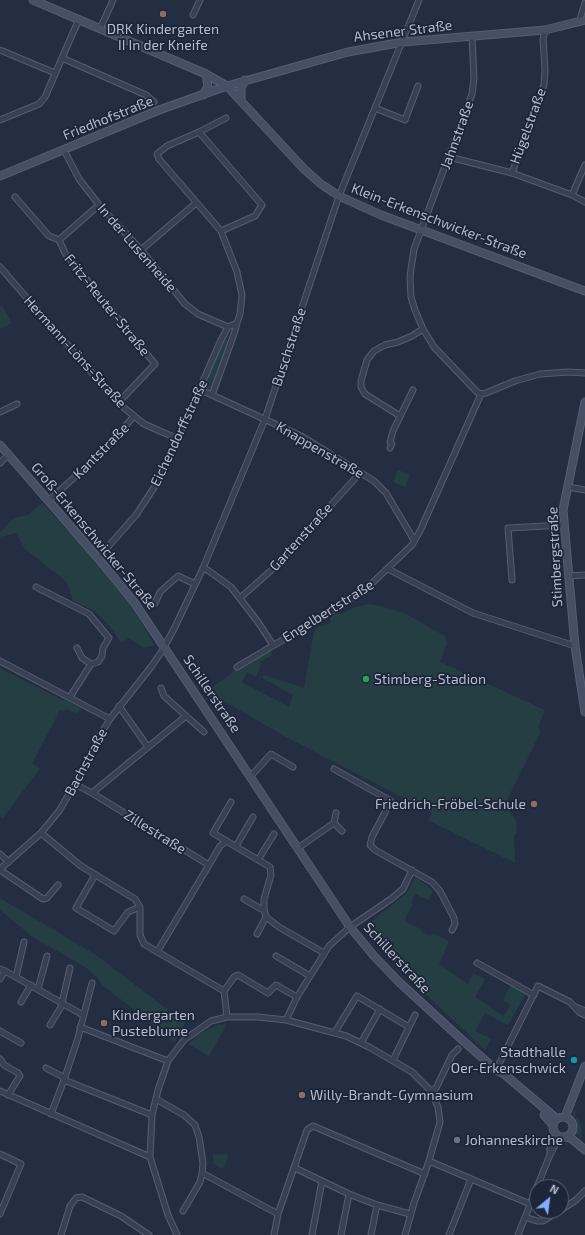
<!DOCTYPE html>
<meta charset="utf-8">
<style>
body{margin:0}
#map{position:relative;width:585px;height:1235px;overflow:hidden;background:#232e43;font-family:"Exo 2",sans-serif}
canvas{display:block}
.north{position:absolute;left:529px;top:1179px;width:40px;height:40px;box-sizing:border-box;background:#1d2538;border:1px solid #5a6174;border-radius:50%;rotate:29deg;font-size:11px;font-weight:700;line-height:16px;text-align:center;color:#b5bccd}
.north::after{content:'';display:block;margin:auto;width:14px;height:18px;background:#88abff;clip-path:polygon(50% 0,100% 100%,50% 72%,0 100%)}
</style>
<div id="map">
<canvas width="585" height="1235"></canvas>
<div class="north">N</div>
</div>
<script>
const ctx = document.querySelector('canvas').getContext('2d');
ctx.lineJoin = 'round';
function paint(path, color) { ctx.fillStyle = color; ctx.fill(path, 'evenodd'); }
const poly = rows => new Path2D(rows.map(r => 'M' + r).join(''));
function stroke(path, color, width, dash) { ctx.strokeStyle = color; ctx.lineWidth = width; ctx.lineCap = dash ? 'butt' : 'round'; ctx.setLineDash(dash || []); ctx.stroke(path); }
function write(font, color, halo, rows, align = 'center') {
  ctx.font = font + ' "Exo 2",sans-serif'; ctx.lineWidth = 3.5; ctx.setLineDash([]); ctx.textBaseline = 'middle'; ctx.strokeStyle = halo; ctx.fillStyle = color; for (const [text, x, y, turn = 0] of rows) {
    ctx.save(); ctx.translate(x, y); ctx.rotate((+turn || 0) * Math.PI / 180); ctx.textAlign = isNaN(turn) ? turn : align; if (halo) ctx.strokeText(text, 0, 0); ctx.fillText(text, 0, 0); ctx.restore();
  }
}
const green = poly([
 [2,306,12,323,0,329,0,307],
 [224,339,230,341,211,391,203,388],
 [398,470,410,475,405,487,393,482],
 [42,503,99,563,133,607,154,645,143,648,129,638,121,643,112,629,95,611,73,601,67,582,25,549,16,533,0,537,0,532,14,518,28,515],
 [370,604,392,609,406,614,445,636,447,643,440,662,545,710,538,727,541,731,507,800,506,806,517,822,516,833,514,835,515,863,428,820,432,813,286,737,222,700,215,707,205,693,246,662,271,651,272,655,260,662,261,665,256,677,247,672,242,682,289,707,293,695,262,678,264,675,304,688,314,632,318,627,331,623,330,617,337,613,341,614,356,607],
 [0,668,64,701,65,700,81,708,77,714,66,709,64,712,60,710,32,764,40,768,3,818,0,816],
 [415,877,433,890,429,900,415,894,411,903,412,905,405,919,406,922,421,929,421,931,430,936,432,933,449,941,439,964,468,984,473,973,485,979,475,997,503,1016,511,1005,503,1000,511,985,526,993,508,1025,485,1013,475,1031,491,1039,485,1050,417,986,383,949,366,926,408,892],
 [0,898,96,955,185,1023,174,1043,143,1016,103,986,98,978,85,967,33,937,0,910],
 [227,1024,209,1056,188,1044,202,1032,219,1025],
 [574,1110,576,1111,575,1113,576,1114,574,1117,575,1119,578,1118,582,1130,581,1134,582,1135,581,1138,576,1133,575,1124,572,1118],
 [222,1154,228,1155,228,1158,223,1169,213,1163,213,1155]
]);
const street = poly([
 [193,15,200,0],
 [579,22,585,3],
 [100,29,113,0],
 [472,36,474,79,472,94,414,249,410,276,411,297,415,310,423,329,434,347,477,392,481,394,486,393,515,381,540,374,568,372,585,373],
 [0,50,55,73],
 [62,58,146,95,154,102],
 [375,108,405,120,418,86],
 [0,120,39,104,45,97,79,19],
 [199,132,262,205,255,216,221,231],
 [64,150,79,179,100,206,141,250,185,304,198,314,228,327],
 [449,157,512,173,572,195,585,202],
 [512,173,544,85,545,70,543,39,545,30],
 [572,195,585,165],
 [15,197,49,236,59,240,99,205],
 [59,240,65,253,155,364,118,403],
 [141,250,196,203],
 [0,267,118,403,144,424,178,439],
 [200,390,212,395,303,437,374,481,386,493,414,540],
 [212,395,235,331,237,323],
 [0,412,17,404],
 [400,416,365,394,361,387,361,381,367,360,374,351,385,345,398,342,412,336,423,329],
 [390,448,392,444,390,442,393,431,413,390],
 [0,463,8,455],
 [568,487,585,490],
 [48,501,105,450,134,416],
 [98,558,136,515,161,477,221,340,228,327,237,323,240,314,242,295,237,272,221,231,159,159,157,154,167,146,199,132,226,118],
 [203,568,209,571,231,587,258,622,273,645],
 [388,569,473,613,575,646],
 [568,576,585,575],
 [512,580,508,528,564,525],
 [36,587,89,614,109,638,103,648,102,656,98,662,91,664],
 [240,598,275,567,360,473],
 [155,603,160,592,178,576,195,584],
 [0,661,110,719],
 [237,667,340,606,366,589,412,545,420,531,481,394],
 [161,688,164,696,204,732],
 [70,697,91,664,82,658,77,648],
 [119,706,148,747],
 [334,769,391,801,372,837,370,845,375,850,432,882,440,891,454,918,455,924,452,930],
 [251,776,271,754,293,767],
 [75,784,92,793,209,865,220,846,227,841],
 [92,793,186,716],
 [231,802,213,833,270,867,271,875,264,899,264,909,266,917,279,927,324,953],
 [334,823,336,813],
 [41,833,81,866,135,899,140,907,140,935,144,944,224,991,227,1017],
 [236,846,253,817],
 [298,848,334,823,342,831],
 [0,854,9,862],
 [258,860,274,834],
 [0,869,41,833,59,811,75,784,99,737,110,719,151,667,162,651,174,629,203,568,265,419,339,196,419,0],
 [0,870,43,899,47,898,58,885],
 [95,875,76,908,114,931,128,912,140,907],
 [244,899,261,909,264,909],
 [257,934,266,917],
 [157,952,209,865],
 [276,956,310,976],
 [477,963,534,995],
 [0,969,5,971,83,1015],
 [16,977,24,942],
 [0,979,5,971],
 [38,989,47,956],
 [224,991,234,977,238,975,268,993,276,985,297,997],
 [21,1002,31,985],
 [576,1007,585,1011],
 [286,1020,297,997,329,946,350,927,391,899,403,889,412,870],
 [50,1025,61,1007,70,968],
 [80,1027,168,1061],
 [0,1031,21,1043],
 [335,1032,357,996,409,1027],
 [361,1043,380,1009],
 [0,1059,4,1065,18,1073,20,1076,8,1095],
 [393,1060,415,1015],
 [46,1068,65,1078],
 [496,1070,538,986,570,1002,579,1012,585,1015],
 [64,1080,152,1115],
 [0,1091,150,1157],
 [431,1091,436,1088,452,1055,458,1049],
 [156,1099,184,1115,195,1125,199,1137,203,1163,202,1173,200,1182,183,1211],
 [51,1114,64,1080,78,1038,92,983],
 [0,1154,21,1164,0,1214],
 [550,1154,550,1148,557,1135],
 [429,1161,530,1204],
 [295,1168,349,1194,377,1205,410,1214],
 [202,1173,278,1214],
 [537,1187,549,1157,560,1136],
 [561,1210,576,1200,585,1191],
 [525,1217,537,1221,543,1221,559,1211],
 [61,1235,70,1206,76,1198,82,1197,121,1216,149,1235],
 [177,1235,168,1215,150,1157,152,1115,158,1090,168,1061,184,1040,211,1021,227,1017,258,1017,286,1020,346,1036,369,1047,412,1072,431,1091,438,1107,440,1122,429,1161,414,1203,405,1235],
 [274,1235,278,1214,307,1130,313,1126,425,1174],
 [312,1235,322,1181],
 [341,1235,349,1194],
 [371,1235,377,1205],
 [449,1235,471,1179],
 [518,1235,537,1187]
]);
const secondary = poly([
 [33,0,206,74,227,86,304,169,321,184,339,196,381,215,585,291],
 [203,95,208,87,206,74],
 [241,100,241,88,245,80],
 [0,176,159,110,227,86,348,52,403,42,545,30,585,20],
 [585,402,563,510,575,646,585,712],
 [0,445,98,558,134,602,350,927,374,956,399,982,460,1038,496,1070,504,1074,557,1119],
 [544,1115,553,1125],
 [565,1117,585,1066],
 '553 1127a10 10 0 1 1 20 0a10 10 0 1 1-20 0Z',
 [566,1137,572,1139,585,1150]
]);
const markers = [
 [163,14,4,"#8d6e63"],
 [366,679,4,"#2e9e5b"],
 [534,804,4,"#8d6e63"],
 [104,1023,4,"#8d6e63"],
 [574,1060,4,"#0f9aa8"],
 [302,1095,4,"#8d6e63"],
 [457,1140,4,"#6b7280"]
];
const poiNames = [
 ["DRK Kindergarten",163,29,"center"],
 ["II In der Kneife",163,45,"center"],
 ["Stimberg-Stadion",374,679],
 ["Friedrich-Fröbel-Schule",526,804,"right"],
 ["Kindergarten",112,1015],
 ["Pusteblume",112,1031],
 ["Stadthalle",566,1052,"right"],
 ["Oer-Erkenschwick",566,1068,"right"],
 ["Willy-Brandt-Gymnasium",310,1095],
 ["Johanneskirche",465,1140]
];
const streetNames = [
 ["Ahsener Straße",403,31,-7],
 ["Friedhofstraße",108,118,-22],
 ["Hügelstraße",528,126,-70],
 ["Jahnstraße",457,135,-70],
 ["Klein-Erkenschwicker-Straße",439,221,21],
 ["In der Lusenheide",137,248,49],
 ["Fritz-Reuter-Straße",107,305,51],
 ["Buschstraße",289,347,-72],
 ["Hermann-Löns-Straße",75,352,48],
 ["Eichendorffstraße",179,433,-65],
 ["Knappenstraße",320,450,30],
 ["Kantstraße",101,451,-45],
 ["Groß-Erkenschwicker-Straße",94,536,50],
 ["Gartenstraße",301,537,-48],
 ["Stimbergstraße",555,557,-93],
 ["Engelbertstraße",328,611,-32],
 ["Schillerstraße",212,694,56],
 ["Bachstraße",86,762,-62],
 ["Zillestraße",155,832,32],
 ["Schillerstraße",397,958,47]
];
paint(green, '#253e44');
stroke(street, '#565e70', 7);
stroke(secondary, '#565e70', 9);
stroke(street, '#384153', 5);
stroke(secondary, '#454f66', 7);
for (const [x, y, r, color] of markers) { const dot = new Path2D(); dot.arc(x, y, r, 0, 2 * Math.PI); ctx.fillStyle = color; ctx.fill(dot); stroke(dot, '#1d2538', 1.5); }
write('14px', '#b5bccd', '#1d2538', poiNames, 'left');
write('14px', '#b5bccd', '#1d2538', streetNames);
</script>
